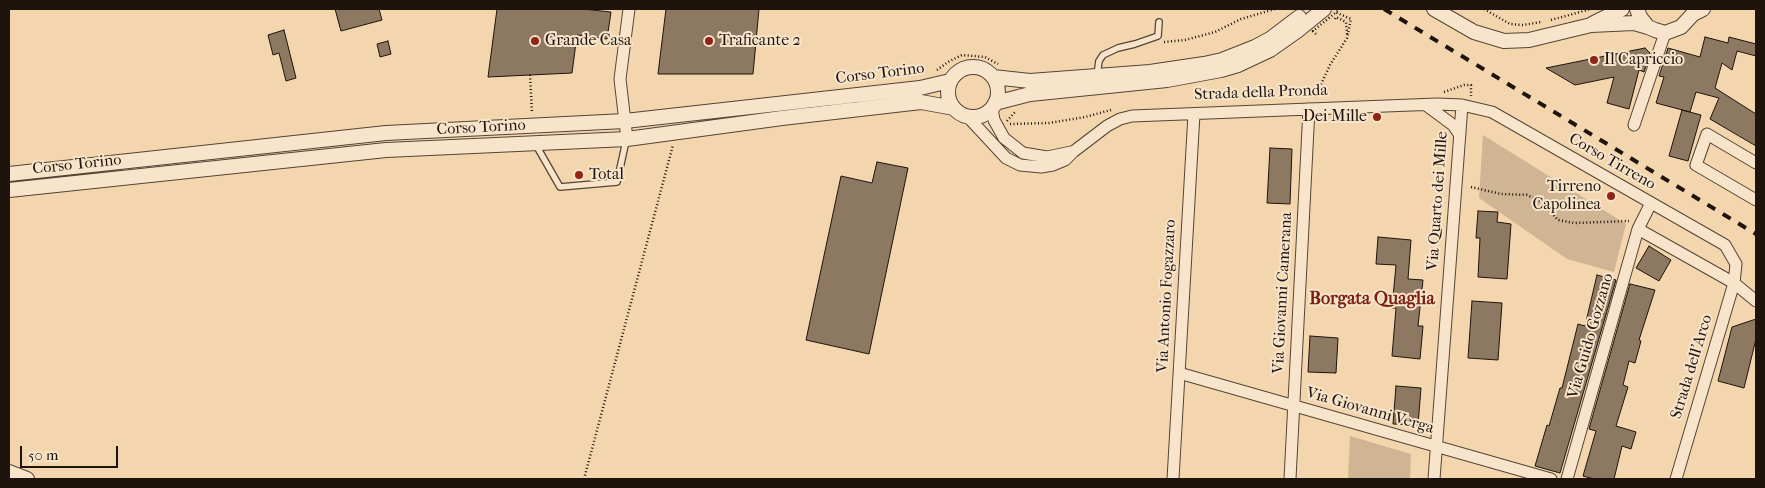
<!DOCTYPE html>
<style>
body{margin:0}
#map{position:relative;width:1765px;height:488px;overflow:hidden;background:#f3d6ae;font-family:"IM FELL French Canon",serif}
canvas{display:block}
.frame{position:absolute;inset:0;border:10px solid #1f130d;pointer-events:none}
.scale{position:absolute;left:20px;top:446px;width:98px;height:22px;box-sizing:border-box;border:2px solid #1f130d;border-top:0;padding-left:6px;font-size:15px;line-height:18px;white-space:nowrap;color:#1f130d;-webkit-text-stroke:4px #f7e4ca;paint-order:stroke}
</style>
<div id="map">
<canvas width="1765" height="488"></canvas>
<div class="frame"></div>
<div class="scale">50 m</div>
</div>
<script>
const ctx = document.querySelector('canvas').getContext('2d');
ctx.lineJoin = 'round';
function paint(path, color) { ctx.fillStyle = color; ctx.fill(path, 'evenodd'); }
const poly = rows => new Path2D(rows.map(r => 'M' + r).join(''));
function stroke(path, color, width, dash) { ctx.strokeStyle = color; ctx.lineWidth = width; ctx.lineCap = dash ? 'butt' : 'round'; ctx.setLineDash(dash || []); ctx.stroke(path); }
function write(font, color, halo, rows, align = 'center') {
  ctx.font = font + ' "IM FELL French Canon",serif'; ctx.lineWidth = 4; ctx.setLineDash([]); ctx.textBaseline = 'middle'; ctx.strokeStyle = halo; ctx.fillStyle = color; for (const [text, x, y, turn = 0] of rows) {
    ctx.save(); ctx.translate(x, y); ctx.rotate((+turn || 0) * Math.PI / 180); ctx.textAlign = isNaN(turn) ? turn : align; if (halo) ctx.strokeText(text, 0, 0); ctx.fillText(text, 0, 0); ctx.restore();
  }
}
const green = poly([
 [1483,135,1626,224,1614,272,1567,259,1479,198],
 [1350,436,1411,454,1410,479,1348,479]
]);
const building = poly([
 [335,9,379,9,382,20,341,31,335,9],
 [497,9,583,9,611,12,607,39,577,35,572,73,488,77,497,9],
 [666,9,759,9,753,74,658,74,666,9],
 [284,30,296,78,286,81,279,53,273,55,268,35,284,30],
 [1705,37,1728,43,1729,37,1756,44,1756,56,1737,51,1732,70,1722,63,1715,88,1756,114,1756,146,1710,119,1719,98,1696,92,1690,112,1656,103,1664,77,1659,76,1668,48,1700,57,1705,37],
 [388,41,391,54,380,57,377,44,388,41],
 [1645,48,1650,53,1644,72,1639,70,1629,109,1607,103,1614,77,1575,85,1546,68,1645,48],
 [1682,110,1701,115,1688,161,1669,156,1682,110],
 [1270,148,1292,149,1290,204,1267,203,1270,148],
 [877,162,908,168,869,354,806,340,841,176,872,183,877,162],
 [1478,211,1498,212,1497,222,1511,224,1507,279,1478,277,1480,238,1476,238,1478,211],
 [1378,237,1411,240,1408,279,1423,280,1418,326,1423,326,1420,359,1392,356,1396,308,1392,308,1396,265,1376,264,1378,237],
 [1649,246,1671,260,1659,281,1636,268,1649,246],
 [1597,275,1616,280,1560,473,1535,466,1547,425,1549,426,1560,388,1562,388,1578,324,1585,326,1597,275],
 [1630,284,1655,290,1639,340,1641,341,1635,363,1629,361,1623,385,1628,387,1616,426,1636,432,1631,449,1622,446,1614,479,1594,479,1583,476,1596,431,1589,429,1630,284],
 [1472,301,1502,303,1498,360,1468,358,1472,301],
 [1756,319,1756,339,1744,388,1718,381,1732,327,1756,319],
 [1310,336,1338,338,1336,373,1308,372,1310,336],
 [1396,386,1421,388,1418,425,1393,424,1396,386]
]);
const path = poly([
 [1484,9,1510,24,1523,25,1541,22],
 [1335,19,1336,17,1346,22,1347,34],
 [1551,20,1591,9],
 [1164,42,1185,40,1215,32,1241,19,1275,9],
 [937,70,948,62,962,55,985,57,998,64],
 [530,75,532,113],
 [1444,92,1464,85,1471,85,1471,96],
 [1315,97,1330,65,1347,38,1351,19,1335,12],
 [1007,121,1015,112],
 [1010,124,1049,123,1085,117,1111,110],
 [1621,166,1642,179,1640,182],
 [1471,187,1501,194,1527,195,1542,202,1558,220,1574,223,1629,221],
 [584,479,673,145]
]);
const service = poly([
 [1097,75,1099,61,1103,55,1118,48,1135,44,1158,36,1159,22],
 [536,145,560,187,617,182,626,141]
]);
const minor = poly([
 [1426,105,1453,125,1460,135],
 [992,108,994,120,1004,138,1023,153,1047,157,1071,152],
 [967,116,1006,158,1020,165,1041,167,1053,165,1065,160,1073,152,1107,126,1120,119,1132,116,1437,104,1462,105,1492,112,1725,245,1736,264,1734,283,1676,479],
 [1634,125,1665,33],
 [627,139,620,79,629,9],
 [1756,163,1707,134,1696,165,1756,200],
 [1638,229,1734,283,1756,301],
 [1179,373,1551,479],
 [1173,479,1194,114],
 [1290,479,1309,109],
 [1434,479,1462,105],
 [1567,479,1638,229,1651,203]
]);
const tertiary = poly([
 [1434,9,1474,32,1504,41,1529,40,1591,25,1634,23,1648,27],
 [1637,9,1640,17,1648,27,1655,30,1665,33,1681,27,1693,14,1703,9],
 [1592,24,1622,9],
 '948 92a25 25 0 1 1 50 0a25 25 0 1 1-50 0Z',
 [993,77,1030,81,1150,72,1204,64,1222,60,1255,47,1270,39,1299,17],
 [995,103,1030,94,1167,80,1221,70,1238,65,1270,50,1297,31,1324,9],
 [9,174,386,133,625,121,920,88,950,81],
 [9,190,386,150,627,139,782,118,921,102,954,108],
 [9,472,27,479]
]);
const rail = poly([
 [1384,9,1756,234]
]);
const pathBridge = poly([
 [1316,34,1313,31,1340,9]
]);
const markers = [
 [535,41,5,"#8f2418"],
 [709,41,5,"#8f2418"],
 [1594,60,5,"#8f2418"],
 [1377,117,5,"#8f2418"],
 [579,175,5,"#8f2418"],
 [1611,196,5,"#8f2418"]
];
const poiNames = [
 ["Grande Casa",545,41],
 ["Traficante 2",719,41],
 ["Il Capriccio",1604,60],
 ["Dei Mille",1367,117,"right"],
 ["Total",589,175],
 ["Tirreno",1601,187,"right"],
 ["Capolinea",1601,205,"right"]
];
const streetNames = [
 ["Corso Torino",880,74,-7],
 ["Strada della Pronda",1261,93,-2],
 ["Corso Torino",481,128,-3],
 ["Corso Tirreno",1612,162,30],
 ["Corso Torino",77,165,-6],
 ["Via Quarto dei Mille",1438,201,-86],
 ["Via Giovanni Camerana",1283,293,-87],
 ["Via Antonio Fogazzaro",1167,296,-87],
 ["Via Guido Gozzano",1591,336,-74],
 ["Strada dell'Arco",1692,367,-73],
 ["Via Giovanni Verga",1370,411,16]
];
const neighbourhoodNames = [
 ["Borgata Quaglia",1372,300]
];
paint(green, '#cfb593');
paint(building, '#8d7861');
stroke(building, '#1f130d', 1);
stroke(service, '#544435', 8);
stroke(minor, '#544435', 13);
stroke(tertiary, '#544435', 16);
stroke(path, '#1f130d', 2.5, [1, 2.5]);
stroke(service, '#f7e4ca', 5.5);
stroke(minor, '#f7e4ca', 11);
stroke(tertiary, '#f7e4ca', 14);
stroke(rail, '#1f130d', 4, [9, 9]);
stroke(pathBridge, '#1f130d', 2.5, [1, 2.5]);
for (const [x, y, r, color] of markers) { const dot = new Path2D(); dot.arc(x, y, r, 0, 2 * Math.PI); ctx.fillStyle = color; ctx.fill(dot); stroke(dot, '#f7e4ca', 2); }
write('16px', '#1f130d', '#f7e4ca', poiNames, 'left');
write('16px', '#1f130d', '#f7e4ca', streetNames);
write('bold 18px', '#7a1f14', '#f7e4ca', neighbourhoodNames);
</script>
